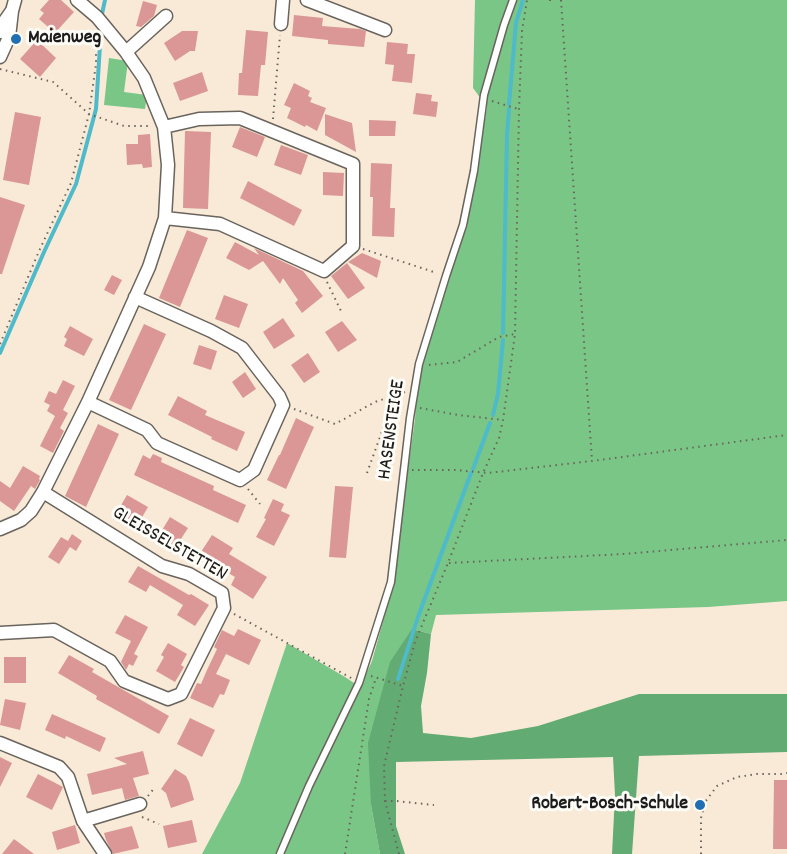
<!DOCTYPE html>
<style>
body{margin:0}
canvas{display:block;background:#f8ead7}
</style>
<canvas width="787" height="854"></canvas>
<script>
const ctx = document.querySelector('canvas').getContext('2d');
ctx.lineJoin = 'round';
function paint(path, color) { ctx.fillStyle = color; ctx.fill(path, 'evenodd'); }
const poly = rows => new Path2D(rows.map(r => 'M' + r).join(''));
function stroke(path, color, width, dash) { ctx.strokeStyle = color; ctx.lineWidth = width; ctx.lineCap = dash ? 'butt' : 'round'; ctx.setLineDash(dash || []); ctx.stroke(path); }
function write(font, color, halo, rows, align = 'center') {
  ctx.font = font + ' Dekko,sans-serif'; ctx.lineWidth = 6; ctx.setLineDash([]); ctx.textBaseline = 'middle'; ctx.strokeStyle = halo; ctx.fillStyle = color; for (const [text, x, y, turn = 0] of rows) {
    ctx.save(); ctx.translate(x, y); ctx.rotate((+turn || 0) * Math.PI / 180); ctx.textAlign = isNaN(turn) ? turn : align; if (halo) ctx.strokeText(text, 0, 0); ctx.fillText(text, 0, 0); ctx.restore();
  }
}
const green = poly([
 [475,0,787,0,787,601,708,607,436,615,431,634,412,629,371,805,380,854,202,854,240,783,287,643,345,677,360,687,372,661,394,582,408,470,415,419,417,390,424,354,448,277,467,227,487,107,473,88],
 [109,58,128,61,124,92,147,95,145,109,104,105]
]);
const forest = poly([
 [412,629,431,634,427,673,421,706,423,733,471,738,538,726,639,694,787,694,787,752,639,756,632,854,612,854,615,795,613,757,396,762,396,826,405,854,380,854,371,805,368,743,390,662]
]);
const stream = poly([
 [102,14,105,0],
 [509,104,516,23,523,0],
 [503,333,507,135,509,109],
 [0,353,44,252,76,184,96,109,101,29],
 [493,415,498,394,503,340],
 [473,469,490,423],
 [398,679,418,617,471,473]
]);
const building = poly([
 [49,0,61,0,74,12,55,33,39,19,44,13,40,10],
 [143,1,157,5,154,16,141,27,136,26],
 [294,15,323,18,322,26,360,29,366,31,364,47,328,44,328,40,292,36],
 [246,30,268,32,265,65,261,65,258,96,238,95,239,73,242,73],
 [182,31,198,31,195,51,190,51,175,61,164,43],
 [37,40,56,58,40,77,20,59],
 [387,42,408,44,407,54,415,54,412,83,392,81,394,65,385,64],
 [202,72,208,91,180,101,173,83],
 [294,83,310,91,308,96,312,98,310,102,326,108,317,131,306,125,305,127,287,118,291,108,284,105],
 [416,93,432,95,431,101,438,102,436,117,413,114],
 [15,112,41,117,29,185,3,180],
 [325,114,352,123,356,152,325,135],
 [369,120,396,121,395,136,369,136],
 [240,127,265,137,257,157,232,147],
 [185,131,211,132,208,209,183,208],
 [150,134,152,167,143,168,142,164,127,165,126,144,138,144,138,135],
 [281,145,308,155,301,175,274,165],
 [371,163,392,164,390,208,395,208,394,237,372,236,373,197,370,197],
 [323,172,344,173,343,196,323,195],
 [248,181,302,210,294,226,240,198],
 [0,197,25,205,2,274,0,274],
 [187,230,208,238,180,307,159,298],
 [235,242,259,255,254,248,303,271,323,296,302,313,295,303,298,300,283,278,280,284,263,261,249,270,226,258],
 [362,253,381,261,377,278,348,262],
 [347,263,365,288,348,299,331,276],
 [112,275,122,280,114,295,104,290],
 [224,295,248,304,239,328,215,319],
 [283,318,295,336,274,349,263,332],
 [342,321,357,340,338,352,325,332],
 [144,324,166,334,131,410,109,400],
 [70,326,93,339,84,356,64,346,67,339,64,337],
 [199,345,217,351,211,370,193,364],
 [308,353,320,372,304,383,291,365],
 [245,372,256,389,243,398,232,382],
 [63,380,75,386,63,410,68,413,60,428,64,431,53,453,40,446,55,416,47,411,50,405,44,402,49,391,56,394],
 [178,396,207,411,205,415,245,432,237,451,211,439,212,437,168,415],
 [296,418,314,427,286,489,267,480,279,455,280,455],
 [98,424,119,434,86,507,65,496],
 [153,454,162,458,161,462,214,486,213,490,246,505,238,523,134,475,143,455,150,459],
 [23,466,40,476,39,479,40,480,35,489,31,486,14,511,0,501,0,481,10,488],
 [335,486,353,487,346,558,329,557],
 [127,495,148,507,134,531,113,519],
 [273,499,284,504,281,511,290,515,274,546,256,537,266,519,264,518],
 [170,517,188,528,172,553,155,542],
 [72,534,82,541,76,551,70,547,59,564,48,557,61,537,68,541],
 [212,535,233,548,229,554,267,577,253,599,231,585,235,577,199,555],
 [138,566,189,595,191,594,209,605,195,626,177,615,183,605,150,585,146,592,128,582],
 [125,615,148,627,134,654,138,656,133,666,129,664,126,670,121,662,131,641,115,633],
 [238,629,261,640,249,665,226,654,216,674,230,680,224,695,220,694,213,708,190,698,197,683,201,684,207,670,217,649,214,647,222,630,234,636],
 [168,643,187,654,181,665,184,667,175,682,156,671,164,657,161,655],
 [69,655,94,669,92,672,169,716,159,734,96,699,97,696,58,673],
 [4,657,26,657,26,683,4,683],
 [5,699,26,703,20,730,0,725],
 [52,714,106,738,100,752,66,736,65,739,45,730],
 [190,718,215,730,202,757,177,744],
 [143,751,149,774,133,778,139,796,125,800,122,788,92,795,87,774,127,764,114,758],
 [0,757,12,763,0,787],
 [175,769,186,776,189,782,194,800,171,808,166,793,161,789],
 [38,774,63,787,52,810,26,797],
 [774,780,787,780,787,849,773,849],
 [192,820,197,842,168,848,163,826],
 [75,825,80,843,57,850,52,832],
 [132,826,139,848,113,854,106,840,104,833],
 [14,839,34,854,2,854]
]);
const path = poly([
 [561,0,592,461],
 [550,1,550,0],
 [0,69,53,82,89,114,124,126,152,126],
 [492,101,518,109],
 [273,119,280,35],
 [363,249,437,273],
 [327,282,341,311],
 [0,344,39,251,71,183,89,114,96,64,96,35],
 [429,365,457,362,499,337,515,334],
 [420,408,458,415,503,420],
 [294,409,335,424,375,402,405,392],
 [412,470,455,470,488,473,592,461,787,435],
 [367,473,385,423,401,412],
 [248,489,260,504],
 [449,563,624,554,787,540],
 [234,614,353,679],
 [371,676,403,686],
 [148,796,155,787],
 [385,801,396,801,434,805],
 [142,817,159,824],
 [345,854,369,699,376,678],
 [399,854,385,801,384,766,403,686,415,642,448,563,483,473,499,438,503,420,515,334,519,109,522,31,527,0],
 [701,854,701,818,705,802,717,786,737,777,757,774,784,774,787,773]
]);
const lane = poly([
 [280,854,309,786,359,683,391,582,410,418,419,364,446,276,463,225,474,171,484,95,504,25,513,0]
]);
const street = poly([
 [307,0,385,30],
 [281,24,283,0],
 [0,32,4,22,11,12],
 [126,52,166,16],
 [0,57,9,37,12,11,15,0],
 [164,127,199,119,240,118,353,164,353,246,324,271,220,224,165,218],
 [88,402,147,430,157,443,240,480,254,470,283,405,279,396,242,348,211,331,135,297],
 [0,529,21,520,31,511,43,492,88,402,149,267,165,218,168,165,164,127,144,78,126,52,97,17,77,0],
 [0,633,54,630,110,661,124,681,168,699,181,694,224,608,222,593,189,574,162,566,43,492],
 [0,743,59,767,68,777,83,821,105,854],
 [83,821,140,804]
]);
const markers = [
 [16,39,6,"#1f6fb2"],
 [700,805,6,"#1f6fb2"]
];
const poiNames = [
 ["Maienweg",28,39],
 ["Robert-Bosch-Schule",688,805,"right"]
];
const streetNames = [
 ["HASENSTEIGE",393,430,-82],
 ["GLEISSELSTETTEN",169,545,30]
];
paint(green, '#79c686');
paint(forest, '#62ab73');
stroke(stream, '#4ebaca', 4);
paint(building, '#db9795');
stroke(lane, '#69645d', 9);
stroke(street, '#69645d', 15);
stroke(path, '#69645d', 2, [1.5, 4.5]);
stroke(lane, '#fff', 6);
stroke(street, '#fff', 12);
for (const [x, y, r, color] of markers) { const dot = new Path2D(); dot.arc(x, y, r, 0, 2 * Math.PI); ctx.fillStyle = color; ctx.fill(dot); stroke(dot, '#fdfcf7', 2); }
write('bold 20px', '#1c1c1c', '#fdfcf7', poiNames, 'left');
write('20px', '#1c1c1c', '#fdfcf7', streetNames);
</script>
